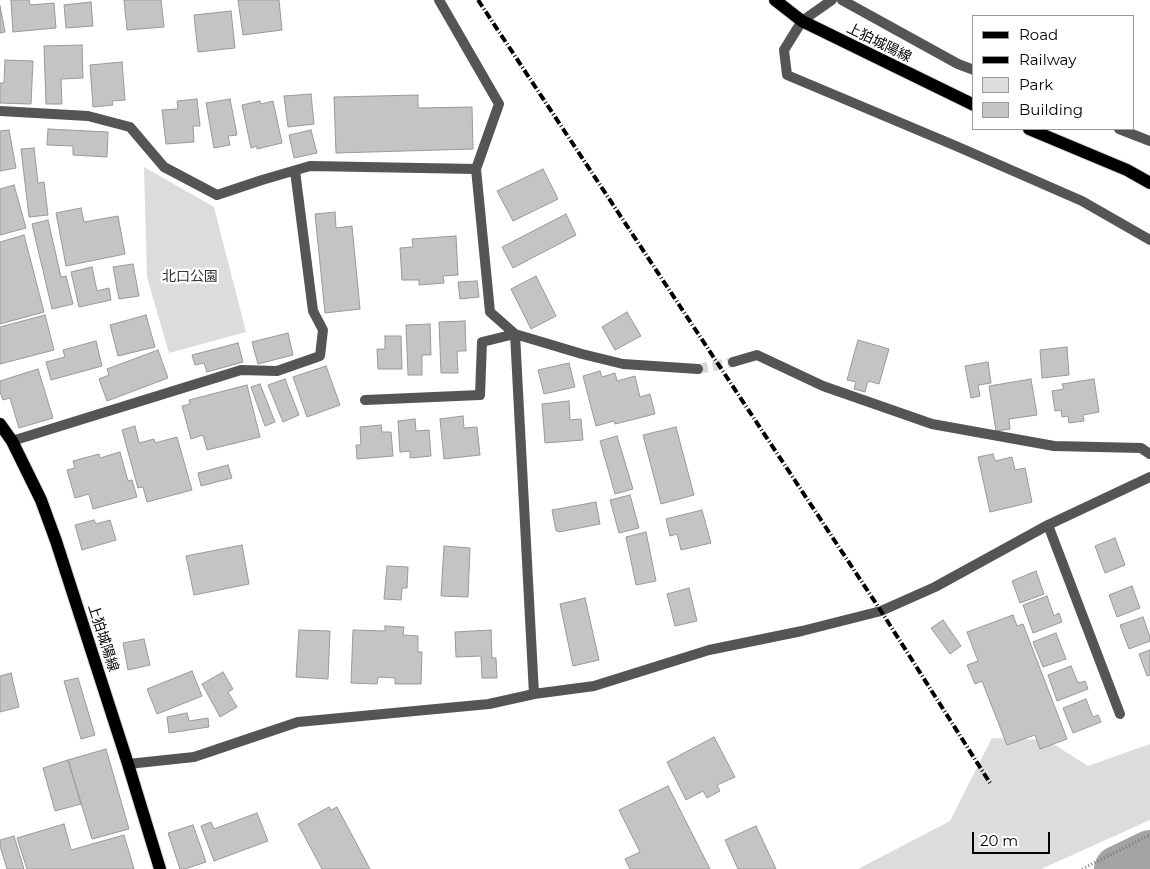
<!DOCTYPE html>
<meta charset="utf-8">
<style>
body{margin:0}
#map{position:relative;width:1150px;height:869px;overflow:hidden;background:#fff;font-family:Montserrat,sans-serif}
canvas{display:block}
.legend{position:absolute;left:972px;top:15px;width:162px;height:115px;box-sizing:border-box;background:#fff;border:1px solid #999;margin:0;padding:6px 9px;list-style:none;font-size:15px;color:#000}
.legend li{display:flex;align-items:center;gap:10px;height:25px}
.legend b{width:25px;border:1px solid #999}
.scale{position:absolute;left:972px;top:832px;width:78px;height:22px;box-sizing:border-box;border:2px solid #000;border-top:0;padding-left:6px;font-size:15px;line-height:18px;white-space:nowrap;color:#000;-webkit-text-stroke:4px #fff;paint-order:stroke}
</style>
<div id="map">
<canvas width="1150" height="869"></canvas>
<ul class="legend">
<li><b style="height:6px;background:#000"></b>Road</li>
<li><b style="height:6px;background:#000"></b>Railway</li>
<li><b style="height:14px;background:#dcdcdc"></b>Park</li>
<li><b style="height:14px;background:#c4c4c4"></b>Building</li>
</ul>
<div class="scale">20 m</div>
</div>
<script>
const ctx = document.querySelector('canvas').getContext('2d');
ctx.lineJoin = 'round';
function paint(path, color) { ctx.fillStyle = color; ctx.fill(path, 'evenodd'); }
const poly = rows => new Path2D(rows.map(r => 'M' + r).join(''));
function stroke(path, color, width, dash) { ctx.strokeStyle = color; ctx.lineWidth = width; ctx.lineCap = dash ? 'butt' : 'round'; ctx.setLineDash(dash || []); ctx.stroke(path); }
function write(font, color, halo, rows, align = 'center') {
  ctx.font = font + ' Montserrat,"Noto Sans JP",sans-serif'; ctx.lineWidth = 4.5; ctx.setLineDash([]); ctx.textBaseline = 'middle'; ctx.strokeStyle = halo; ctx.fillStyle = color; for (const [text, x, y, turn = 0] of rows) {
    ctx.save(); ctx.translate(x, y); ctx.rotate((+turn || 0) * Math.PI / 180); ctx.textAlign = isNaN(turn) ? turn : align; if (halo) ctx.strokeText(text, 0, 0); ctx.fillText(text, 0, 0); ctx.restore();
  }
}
const green = poly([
 [144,167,214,207,246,332,169,353,147,277],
 [992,738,1047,740,1088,766,1150,744,1150,820,1041,869,858,869,950,821]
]);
const river = poly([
 [1117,869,1150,853]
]);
const building = poly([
 [11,0,29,0,30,5,54,3,56,28,13,32,11,0],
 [124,0,161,0,164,27,127,30,124,0],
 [238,0,279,0,282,30,243,35,238,0],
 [91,2,93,26,66,28,64,5,91,2],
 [0,6,5,32,0,33,0,6],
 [231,11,235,48,198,52,194,15,231,11],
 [82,45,83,78,61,79,62,104,46,104,44,46,82,45],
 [5,60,33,61,31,104,0,103,0,83,4,83,5,60],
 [122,62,125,100,112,101,113,105,93,107,90,65,122,62],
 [311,94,314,124,288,127,284,96,311,94],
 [418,95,418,108,472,107,473,149,336,153,334,97,418,95],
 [197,99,200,126,193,126,194,142,166,144,162,110,178,109,177,101,197,99],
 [230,99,237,135,228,136,230,145,214,148,206,103,230,99],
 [260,101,261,104,273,101,282,143,257,149,257,146,251,148,242,105,260,101],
 [48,129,108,132,107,157,73,155,73,146,47,145,48,129],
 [9,130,16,168,0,171,0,131,9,130],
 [311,130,317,153,294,158,289,135,311,130],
 [34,148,38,183,44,182,48,215,29,217,21,149,34,148],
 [543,169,558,199,513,221,497,191,543,169],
 [14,185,26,228,0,235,0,189,14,185],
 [81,208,84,222,118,216,125,254,66,266,56,213,81,208],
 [335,212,336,228,352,226,360,309,325,313,315,214,335,212],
 [566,214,576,235,513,268,502,247,566,214],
 [48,220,61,277,66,276,73,304,52,309,32,224,48,220],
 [24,235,44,312,0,324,0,242,24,235],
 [456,236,458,275,443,276,444,283,419,285,419,280,402,280,400,248,413,247,412,239,456,236],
 [133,264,139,296,119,299,113,267,133,264],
 [92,267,97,291,109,288,111,300,79,307,71,272,92,267],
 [536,276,556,316,531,329,511,289,536,276],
 [477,281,479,297,460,299,458,282,477,281],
 [627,312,641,336,615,350,602,327,627,312],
 [45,315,54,350,0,364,0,327,45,315],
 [146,315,155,347,118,356,110,325,146,315],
 [465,321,466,351,457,351,458,373,441,373,439,322,465,321],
 [430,324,431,355,422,355,422,375,408,375,406,325,430,324],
 [288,333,293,355,258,364,252,342,288,333],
 [385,336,401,336,402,369,378,369,377,349,385,349,385,336],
 [858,340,889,349,879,384,868,381,865,392,854,389,856,382,847,380,858,340],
 [96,341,102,366,51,380,46,362,65,357,63,350,96,341],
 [238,343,243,362,207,372,204,363,195,365,192,355,238,343],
 [1067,347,1069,375,1042,378,1040,350,1067,347],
 [158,350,168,378,107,401,99,379,109,375,107,369,158,350],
 [988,362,991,383,978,385,980,396,971,398,965,366,988,362],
 [569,363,575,387,544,394,538,370,569,363],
 [326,366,340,405,307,417,293,377,326,366],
 [38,369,53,418,19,428,10,398,3,400,0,392,0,381,38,369],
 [600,371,602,377,615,373,617,381,635,376,640,397,650,394,655,414,615,424,614,421,596,426,583,376,600,371],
 [285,379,299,415,283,422,268,385,285,379],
 [1031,379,1037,415,1009,419,1010,429,996,431,989,386,1031,379],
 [1094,379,1099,412,1083,415,1084,421,1069,423,1068,416,1062,417,1061,410,1055,411,1052,391,1064,389,1062,384,1094,379],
 [260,384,275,422,265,426,251,387,260,384],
 [247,385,260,437,207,450,203,435,191,439,182,406,190,404,189,400,247,385],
 [569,401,570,420,581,419,583,440,545,443,542,404,569,401],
 [463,416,464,428,477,427,480,455,444,459,440,419,463,416],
 [415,419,416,431,429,430,431,456,410,458,410,451,400,452,398,421,415,419],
 [381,425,382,432,391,432,393,456,357,459,356,445,361,445,360,427,381,425],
 [135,426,139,443,154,439,155,443,177,437,192,490,147,502,143,487,138,488,122,430,135,426],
 [676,427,694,495,661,504,643,435,676,427],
 [617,436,633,489,615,494,600,441,617,436],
 [120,452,128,481,132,480,137,497,93,509,89,494,75,498,67,470,75,468,73,461,99,454,100,458,120,452],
 [993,454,995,461,1012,457,1015,470,1025,468,1032,502,990,512,978,457,993,454],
 [228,465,232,478,201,486,198,473,228,465],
 [630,495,639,528,619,533,610,500,630,495],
 [596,502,600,524,559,532,558,531,556,531,552,510,596,502],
 [702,510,711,543,681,550,677,534,670,536,666,519,702,510],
 [94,520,96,524,110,520,116,540,82,550,75,525,94,520],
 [646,532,656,581,636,585,626,537,646,532],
 [1115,538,1125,565,1105,573,1095,546,1115,538],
 [242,545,249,584,194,595,186,556,242,545],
 [444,546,470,548,468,597,441,596,444,546],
 [387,566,408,567,407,588,402,588,401,600,384,599,387,566],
 [1036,571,1044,594,1020,603,1012,581,1036,571],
 [1132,586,1140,608,1117,617,1109,595,1132,586],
 [689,588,697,621,675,626,667,594,689,588],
 [1047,596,1054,616,1059,613,1062,622,1033,633,1023,605,1047,596],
 [585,598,599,660,573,666,560,604,585,598],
 [1013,615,1017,626,1023,624,1067,739,1040,749,1035,735,1007,745,982,681,975,684,967,665,978,661,967,632,1013,615],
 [1143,617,1150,637,1150,641,1129,649,1120,625,1143,617],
 [943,620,961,646,950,654,931,628,943,620],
 [385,626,404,627,403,635,418,636,418,652,422,652,421,684,395,684,395,678,378,677,377,684,351,683,353,630,385,631,385,626],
 [299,630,330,631,328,679,296,677,299,630],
 [491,630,492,658,496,658,497,678,482,678,481,656,456,657,455,632,491,630],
 [1056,633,1066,659,1043,667,1033,642,1056,633],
 [144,639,150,665,128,670,123,643,144,639],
 [1150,650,1150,675,1147,676,1139,654,1150,650],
 [1071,666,1078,683,1085,681,1088,689,1057,701,1048,675,1071,666],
 [192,671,202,696,157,714,147,689,192,671],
 [223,672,233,689,228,692,237,707,220,717,202,684,223,672],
 [11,673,19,707,0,712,0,676,11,673],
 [78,678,95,735,81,739,64,681,78,678],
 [1086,699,1093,717,1098,715,1101,722,1073,733,1063,708,1086,699],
 [187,713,189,721,208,718,209,727,169,733,167,717,187,713],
 [714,737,735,777,717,785,720,791,707,798,703,791,686,800,667,762,714,737],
 [106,749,129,829,92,839,68,760,106,749],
 [68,760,81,804,55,811,43,768,68,760],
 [668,786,710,869,630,869,625,859,640,852,619,810,668,786],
 [329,807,331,810,337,807,370,869,322,869,298,824,329,807],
 [257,813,268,841,214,861,201,826,211,822,214,829,257,813],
 [64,824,71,850,124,835,134,869,27,869,17,838,64,824],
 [193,825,206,862,185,869,180,869,168,833,193,825],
 [756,826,776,869,738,869,725,840,756,826],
 [14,836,24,869,7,869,0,846,0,840,14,836]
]);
const streetTunnel = poly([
 [698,369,733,362]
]);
const path = poly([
 [1082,869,1150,835]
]);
const lane = poly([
 [439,0,499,104,476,169]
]);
const street = poly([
 [832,0,802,21,784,50,787,75,956,146,1082,201,1150,240],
 [842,0,958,64,974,70],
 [0,111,88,116,130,127,164,167,217,195,262,180,310,166,476,169,490,312,515,334,582,354,623,364,698,369],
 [1119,129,1150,141],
 [733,362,757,355,823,386,932,424,1054,446,1141,448,1150,454],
 [365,400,480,395,482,342,515,334,534,694],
 [12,441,241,370,277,371,320,356,323,330,313,311,295,171],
 [1048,525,1120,714],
 [128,764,194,757,298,722,489,704,534,694,594,686,709,650,802,631,881,611,935,587,1048,525,1150,477]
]);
const primary = poly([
 [775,0,802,21,974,105],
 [1029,129,1127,170,1150,183],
 [0,424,12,441,41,500,56,541,128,764,160,869]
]);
const rail = poly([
 [478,0,881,611,990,783]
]);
const streetNames = [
 ["上狛城陽線",879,43,26],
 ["上狛城陽線",103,638,72]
];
const parkNames = [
 ["北口公園",190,277]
];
paint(green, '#dcdcdc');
stroke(river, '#a3a3a3', 46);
paint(building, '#c4c4c4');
stroke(building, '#999', 1);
stroke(streetTunnel, '#d9d9d9', 10, [10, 5]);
stroke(primary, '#dbdbdb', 14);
stroke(path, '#777', 3, [1, 2.5]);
stroke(lane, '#555', 10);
stroke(street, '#555', 10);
stroke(primary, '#000', 12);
stroke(rail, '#000', 4, [8, 2.5, 1, 2.5]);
write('14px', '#000', '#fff', streetNames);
write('14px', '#333', '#fff', parkNames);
</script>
